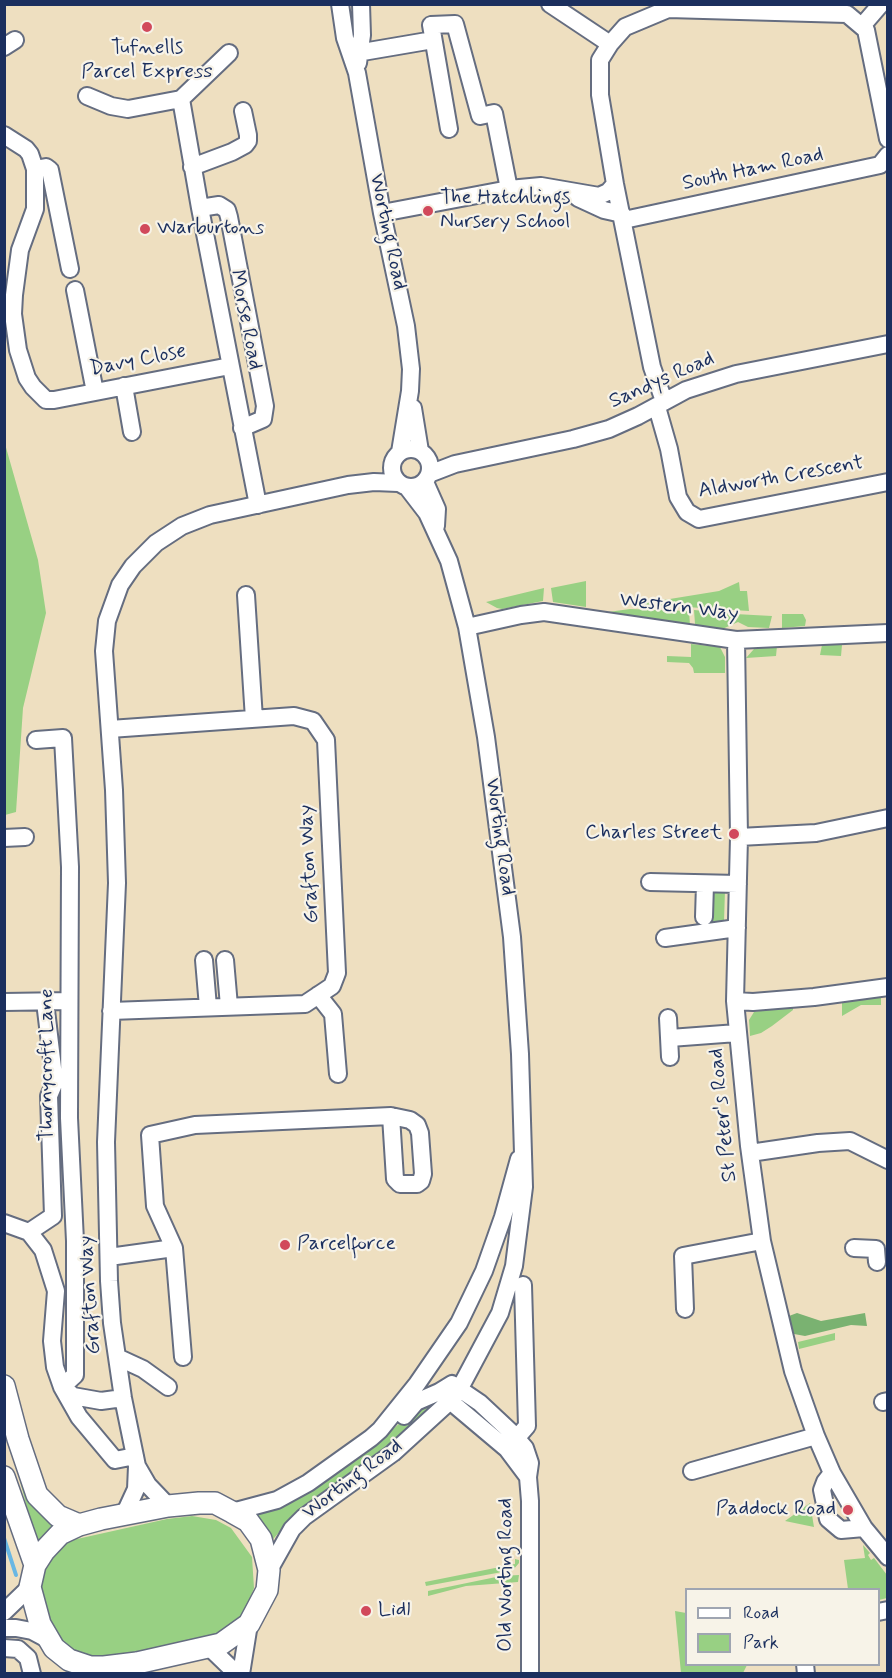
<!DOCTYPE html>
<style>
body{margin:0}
#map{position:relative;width:892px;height:1678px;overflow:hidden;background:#eedfc0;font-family:Mynerve,sans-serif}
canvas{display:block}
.frame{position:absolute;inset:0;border:6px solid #1b2f5e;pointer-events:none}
.legend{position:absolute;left:685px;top:1588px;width:195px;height:78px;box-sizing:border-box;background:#f7f3e8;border:2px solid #9fa5b1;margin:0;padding:8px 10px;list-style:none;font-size:18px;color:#1b2f5e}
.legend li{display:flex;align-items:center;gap:12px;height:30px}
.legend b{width:30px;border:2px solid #9fa5b1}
</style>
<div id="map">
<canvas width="892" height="1678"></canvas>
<div class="frame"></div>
<ul class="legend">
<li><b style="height:8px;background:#fff"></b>Road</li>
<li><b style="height:16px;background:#98d083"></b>Park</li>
</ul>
</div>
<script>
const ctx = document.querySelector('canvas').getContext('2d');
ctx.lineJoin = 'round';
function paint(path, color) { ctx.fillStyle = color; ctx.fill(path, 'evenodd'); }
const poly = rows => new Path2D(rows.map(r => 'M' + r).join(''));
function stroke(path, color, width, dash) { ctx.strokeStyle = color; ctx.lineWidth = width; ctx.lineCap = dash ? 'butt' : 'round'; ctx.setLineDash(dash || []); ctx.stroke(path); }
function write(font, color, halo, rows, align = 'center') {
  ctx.font = font + ' Mynerve,sans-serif'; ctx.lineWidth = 4.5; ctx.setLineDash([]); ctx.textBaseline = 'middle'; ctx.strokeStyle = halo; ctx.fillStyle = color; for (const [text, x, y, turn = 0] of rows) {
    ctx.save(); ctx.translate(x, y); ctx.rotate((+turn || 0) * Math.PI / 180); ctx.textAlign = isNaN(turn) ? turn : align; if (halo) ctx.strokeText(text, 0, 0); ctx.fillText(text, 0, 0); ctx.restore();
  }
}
const green = poly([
 [5,444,38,560,46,613,23,708,16,812,5,815],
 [586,581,586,607,553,602,551,588],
 [739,582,740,591,747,591,749,611,639,604,719,591],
 [544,588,543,601,502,609,497,608,486,602],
 [630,609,689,611,690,625,601,613],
 [694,610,735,614,772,616,769,628,748,627,738,622,718,631,697,627,695,624],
 [782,614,803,614,806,620,805,626,782,628],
 [691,644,720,647,725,657,725,673,694,673,693,668,689,663,667,662,667,656,691,657],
 [822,645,842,645,841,656,820,655],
 [777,646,776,656,746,658,754,649,760,647],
 [716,890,725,890,724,922,711,922,711,898],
 [881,994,881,1005,861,1005,842,1016,842,1000],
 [793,1005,793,1010,772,1026,761,1033,750,1036,749,1020,754,1012],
 [835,1333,835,1340,799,1349,798,1342],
 [433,1401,436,1405,386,1452,300,1508,268,1545,253,1513,392,1430,409,1415],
 [5,1424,55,1524,38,1542,26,1504],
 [810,1503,814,1527,785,1521],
 [192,1516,216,1520,231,1528,252,1557,254,1588,246,1609,234,1625,223,1633,99,1661,78,1656,53,1639,37,1591,41,1575,50,1558,68,1541,167,1519],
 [863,1545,870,1553,868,1555,871,1560,874,1558,887,1575,887,1598,879,1600,878,1590,848,1589,844,1560,865,1558],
 [515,1559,519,1560,519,1563,513,1570,426,1586,425,1582,515,1564],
 [519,1575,518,1582,466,1586,428,1596,428,1591,501,1576],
 [675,1611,686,1613,686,1664,747,1665,743,1673,681,1673]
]);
const forest = poly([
 [797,1313,821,1321,865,1313,867,1326,851,1325,805,1336,794,1334,789,1316]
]);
const stream = poly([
 [4,1538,16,1575]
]);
const minor = poly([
 [340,4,345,38,357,73,382,213,406,326,411,369,410,391,400,452],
 [550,4,610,44],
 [862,26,881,4],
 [4,47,15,40],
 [351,54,433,40],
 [358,63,362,35,361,4],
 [87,96,111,106,128,109,181,99,229,53],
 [181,99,200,208,258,505],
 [449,129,431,25,455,24,480,116,494,113,509,189],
 [4,135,26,149,30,154,35,169],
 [192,167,232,152,245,145,248,141,248,135,243,111],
 [578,198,604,210,622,214],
 [200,208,219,205,227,210,229,217,265,406,263,419,242,428],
 [382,213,509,189,541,186,599,196,608,192,615,184],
 [624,220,880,165,888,155],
 [70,269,50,170,46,167,35,169,35,209,20,250,14,295,13,314,18,350,27,378,33,387,46,400,54,400,230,366],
 [75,290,95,392],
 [124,386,132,432],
 [664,401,652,367,615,184,600,95,600,60,610,44,625,27,668,9,847,14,866,30,888,139],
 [657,407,669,449,678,497,687,512,699,519,888,482],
 [413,408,420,451],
 '392 468a19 19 0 1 1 38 0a19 19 0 1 1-38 0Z',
 [429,474,455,464,573,439,609,429,638,416,686,390,736,374,888,344],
 [425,482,437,509,436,526],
 [246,595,254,719],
 [467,627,521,615,544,612,736,640,888,633],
 [736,640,739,837,735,1001,749,1146,762,1241,793,1371,816,1436,832,1473,864,1528,888,1557],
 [110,729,294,716,313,721,326,740,337,973,332,986,305,1004,111,1011],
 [36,740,63,738,70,867,69,1118,75,1241,75,1375,62,1387],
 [739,837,816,833,888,818],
 [4,838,25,837],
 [650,882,738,884],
 [704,917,705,884],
 [665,938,737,928],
 [204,960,208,1007],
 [225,960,229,1006],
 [318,995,333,1014,338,1074],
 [735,1001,753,1002,814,997,888,987],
 [4,1002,69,1001],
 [668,1018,670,1057],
 [670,1038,737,1033],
 [750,1153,818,1143,850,1141,888,1160],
 [4,1223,29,1232,43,1250,56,1291,52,1341,55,1367,62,1387,79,1417,115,1460,135,1456],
 [29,1232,53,1216,49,1096,54,1084,54,1076,45,1002],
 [174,1248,155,1206,150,1135,195,1125,391,1116,395,1179,400,1184,417,1184,421,1181,423,1174,420,1133,417,1125,410,1120,391,1116],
 [854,1248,876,1249,877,1262],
 [109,1257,174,1248,183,1357],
 [685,1309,683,1256,762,1241],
 [117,1357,143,1369,168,1387],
 [63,1387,73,1396,101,1401,123,1398],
 [450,1401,507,1449,528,1477],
 [883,1402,888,1401],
 [404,1416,416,1402,439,1392,452,1384,480,1403,511,1432,525,1448,530,1463,528,1477,530,1501,530,1674],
 [507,1449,527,1426,523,1285],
 [137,1466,148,1485,168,1506],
 [692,1471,816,1436],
 [832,1473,825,1482,822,1490,828,1519,841,1530,864,1528],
 [232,1512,277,1500,308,1483,371,1438,380,1430,417,1384,459,1323,484,1271,503,1217,519,1159],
 [124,1515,136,1489,137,1466,123,1398,112,1323,109,1281,106,1142,117,883,114,790,104,651,107,621,120,585,133,566,156,543,182,526,210,515,348,485,374,482,398,483],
 [269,1570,292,1529,304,1517,393,1453,450,1401,460,1388,500,1313,514,1266,517,1242,524,1187,520,1054,512,937,486,737,467,627,449,561,427,513,407,487],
 [4,1612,30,1587],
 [878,1612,888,1610],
 [4,1628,16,1628,32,1631,47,1639],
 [208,1646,237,1674],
 [4,1648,18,1649,28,1658,32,1674],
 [805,1664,806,1674],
 [241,1674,249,1624]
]);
const major = poly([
 [4,1386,18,1439,37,1495,58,1516,79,1525],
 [4,1477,35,1565],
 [199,1503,215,1503,232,1512,248,1521,261,1539,269,1570,267,1590,249,1624,221,1644,137,1663,104,1667,90,1667,69,1660,54,1648,40,1624,30,1587,35,1565,44,1551,60,1534,79,1525,101,1519,168,1506,199,1503]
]);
const markers = [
 [147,27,6,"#d1495b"],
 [428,211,6,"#d1495b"],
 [145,229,6,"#d1495b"],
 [734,834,6,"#d1495b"],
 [285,1245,6,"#d1495b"],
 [848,1510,6,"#d1495b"],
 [366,1611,6,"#d1495b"]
];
const poiNames = [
 ["Tufnells",147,49,"center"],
 ["Parcel Express",147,73,"center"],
 ["The Hatchlings",440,199],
 ["Nursery School",440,223],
 ["Warburtons",157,229],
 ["Charles Street",722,834,"right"],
 ["Parcelforce",297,1245],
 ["Paddock Road",836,1510,"right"],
 ["Lidl",378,1611]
];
const streetNames = [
 ["South Ham Road",753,170,-12],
 ["Worting Road",387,232,78],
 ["Morse Road",245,320,79],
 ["Davy Close",138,361,-11],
 ["Sandys Road",662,381,-24],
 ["Aldworth Crescent",781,478,-10],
 ["Western Way",679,608,7],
 ["Worting Road",499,837,82],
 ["Grafton Way",310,864,-93],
 ["Thornycroft Lane",48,1065,-90],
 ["St Peter's Road",724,1115,-96],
 ["Grafton Way",91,1295,-94],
 ["Worting Road",353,1480,-37],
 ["Old Worting Road",507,1575,-90]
];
paint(green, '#98d083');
paint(forest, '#7ab271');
stroke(stream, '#69b7e3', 4);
stroke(minor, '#656d80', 20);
stroke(major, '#656d80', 24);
stroke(minor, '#fff', 16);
stroke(major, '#fff', 21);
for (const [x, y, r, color] of markers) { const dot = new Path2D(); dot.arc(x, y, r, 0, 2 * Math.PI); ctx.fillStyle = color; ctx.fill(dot); stroke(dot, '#f7f3e8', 2); }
write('21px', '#1b2f5e', '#f7f3e8', poiNames, 'left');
write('21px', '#1b2f5e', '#f7f3e8', streetNames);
</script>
